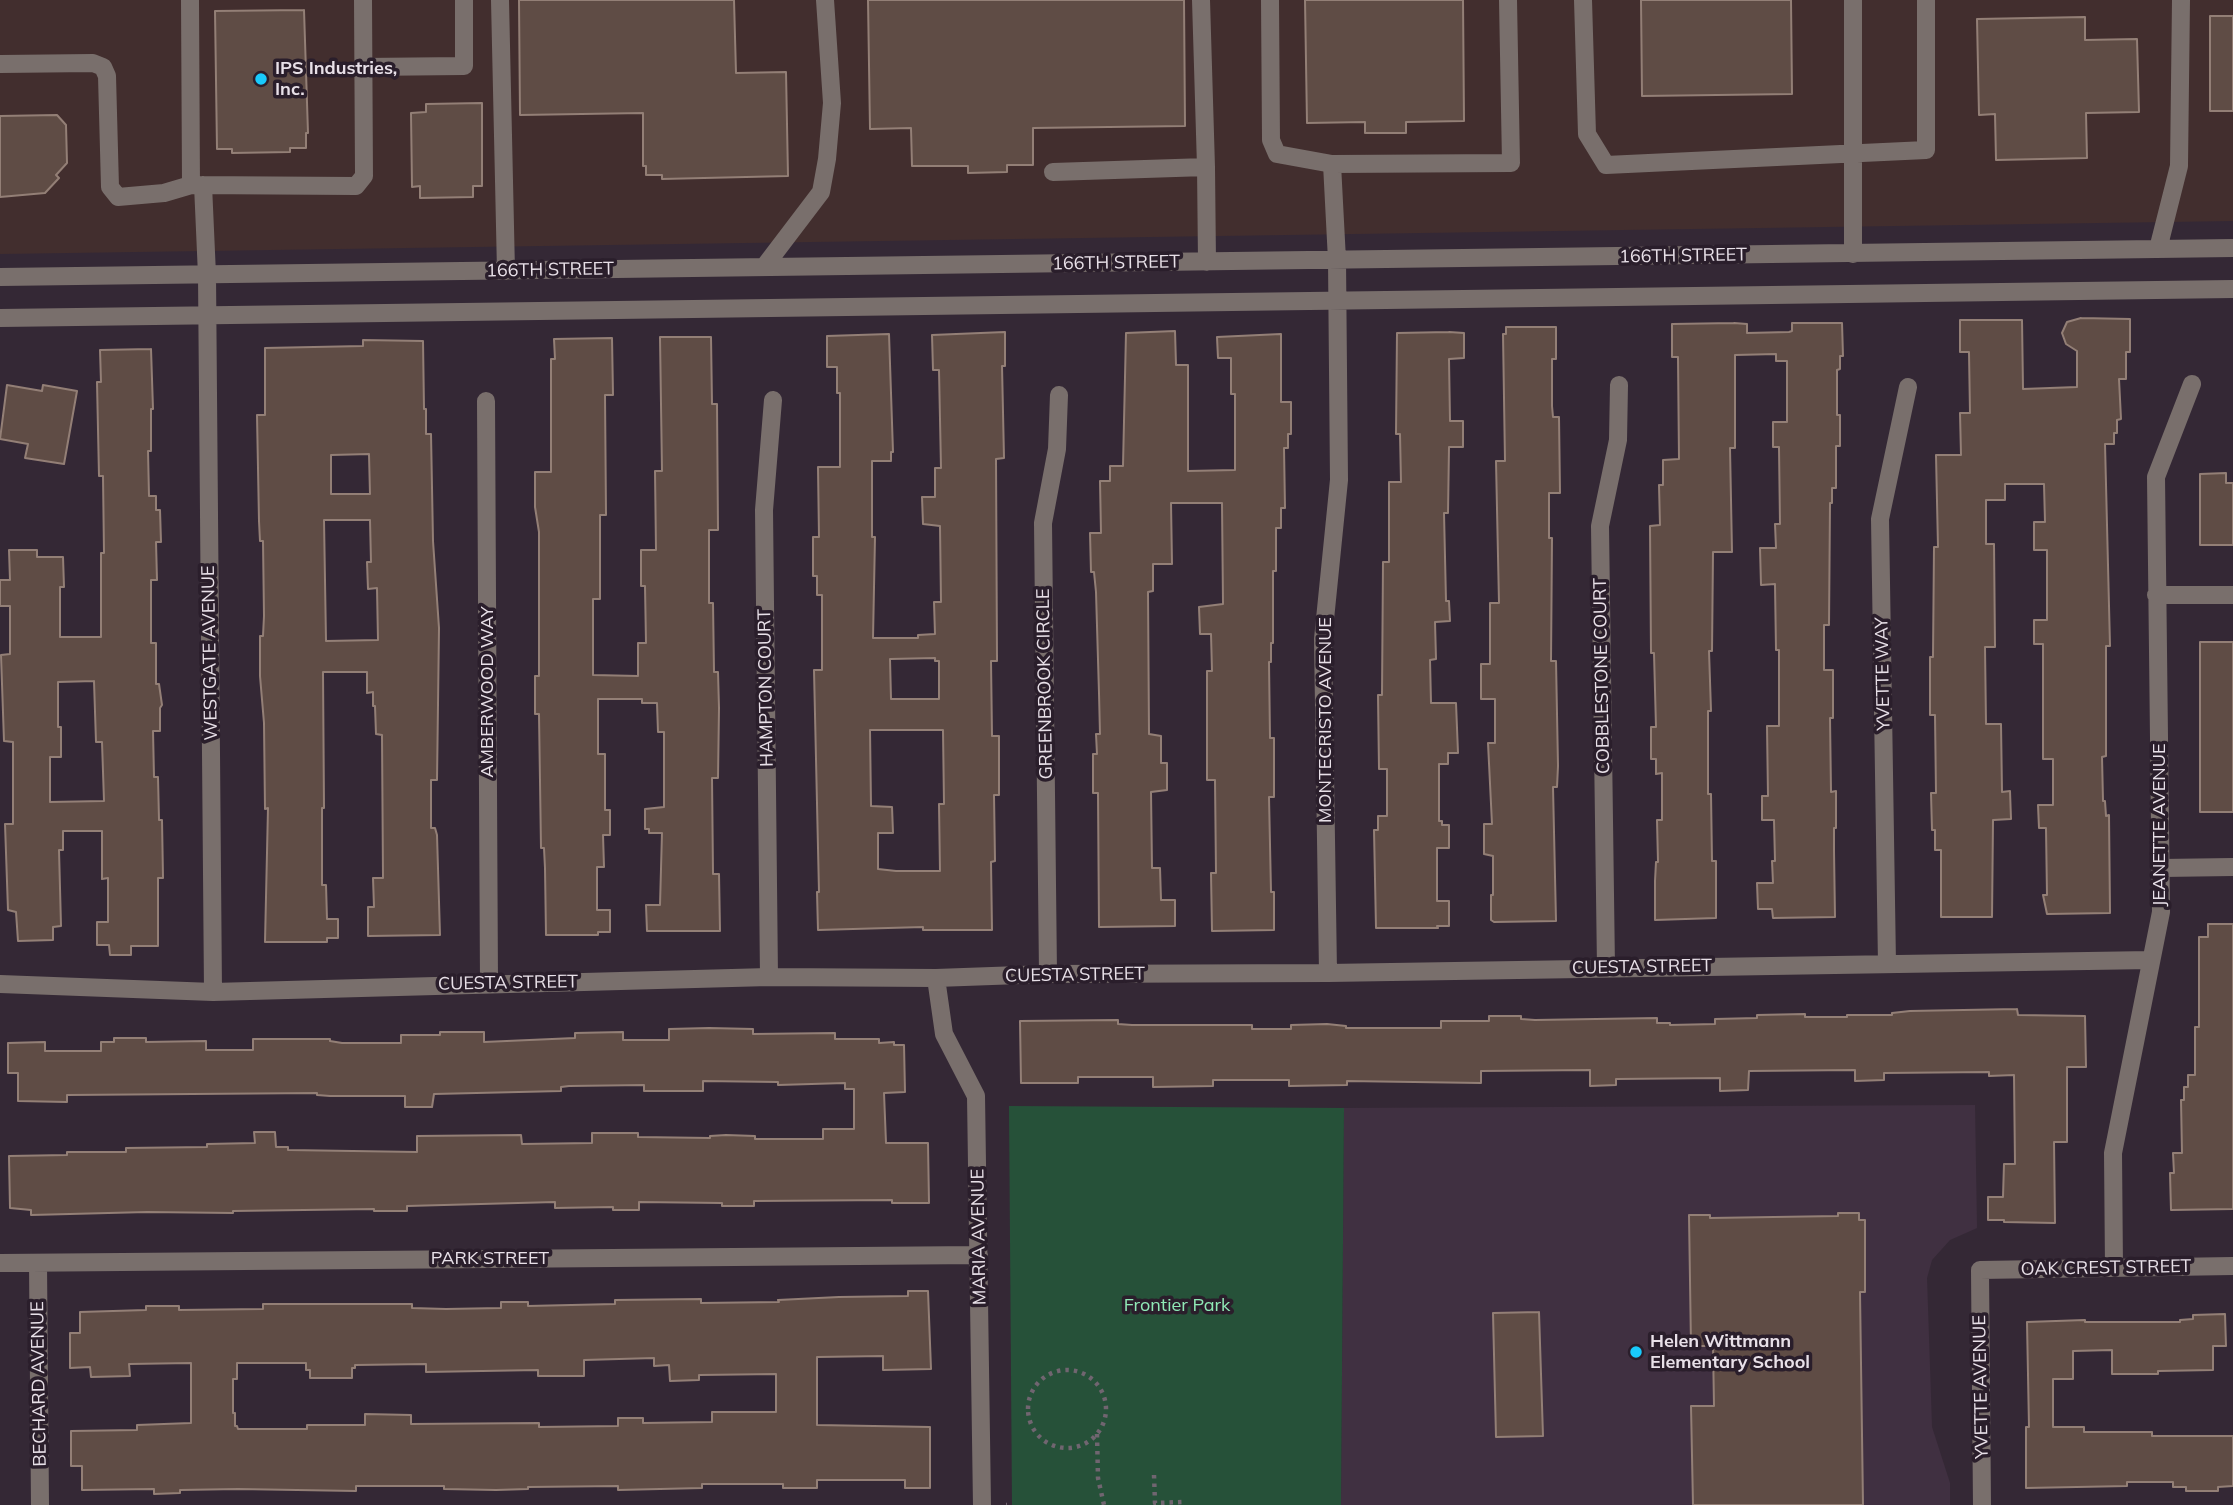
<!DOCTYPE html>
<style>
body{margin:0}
canvas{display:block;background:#342835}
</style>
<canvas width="2233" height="1505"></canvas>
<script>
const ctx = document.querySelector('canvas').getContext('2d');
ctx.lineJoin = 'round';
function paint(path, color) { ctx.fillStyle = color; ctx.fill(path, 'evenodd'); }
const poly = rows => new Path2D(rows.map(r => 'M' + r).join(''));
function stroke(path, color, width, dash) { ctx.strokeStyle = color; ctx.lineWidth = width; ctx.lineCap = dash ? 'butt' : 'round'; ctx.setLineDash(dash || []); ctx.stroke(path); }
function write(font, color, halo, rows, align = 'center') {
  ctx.font = font + ' Mulish,sans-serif'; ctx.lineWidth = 7; ctx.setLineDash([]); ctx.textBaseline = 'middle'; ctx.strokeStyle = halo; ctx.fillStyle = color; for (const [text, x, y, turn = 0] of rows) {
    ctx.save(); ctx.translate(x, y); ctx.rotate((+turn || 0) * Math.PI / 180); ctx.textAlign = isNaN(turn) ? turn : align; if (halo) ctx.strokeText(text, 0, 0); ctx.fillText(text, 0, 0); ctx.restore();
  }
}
const industrial = poly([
 [0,0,2233,0,2233,221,0,254]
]);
const built = poly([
 [1975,1105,1977,1228,1950,1240,1932,1260,1927,1278,1932,1427,1950,1483,1950,1505,1341,1505,1344,1108]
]);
const green = poly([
 [1009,1106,1344,1108,1341,1505,1012,1505]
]);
const building = poly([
 [519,0,734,0,736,73,786,72,788,176,662,179,662,175,646,175,646,166,643,166,643,113,520,115,519,0],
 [868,0,1184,0,1185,126,1033,128,1033,165,1007,165,1007,172,968,173,968,166,912,166,911,128,870,129,868,0],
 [1305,0,1463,0,1464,121,1406,122,1406,133,1365,133,1365,122,1307,123,1305,0],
 [1641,0,1791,0,1792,94,1642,96,1641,0],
 [304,10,308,133,306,133,306,148,290,148,290,152,232,153,232,149,217,149,215,11,304,10],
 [2210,16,2233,16,2233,111,2210,111,2210,16],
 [2085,17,2085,40,2137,39,2139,112,2086,113,2087,158,1996,160,1995,114,1979,115,1977,19,2085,17],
 [482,103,482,186,473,186,473,197,420,198,420,186,412,187,411,113,426,112,426,104,482,103],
 [57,115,66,125,67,163,56,175,59,178,45,193,0,197,0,116,57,115],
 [2081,318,2130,319,2130,352,2126,352,2126,379,2119,379,2121,419,2117,420,2117,433,2114,433,2114,444,2105,444,2110,646,2106,646,2106,756,2102,757,2103,801,2105,801,2106,816,2109,815,2110,913,2047,914,2043,895,2047,895,2046,828,2039,828,2038,805,2053,805,2053,759,2043,759,2043,644,2034,644,2034,620,2047,620,2047,550,2034,550,2034,522,2045,522,2044,484,2005,484,2005,500,1986,500,1986,544,1994,544,1995,647,1985,647,1986,724,2001,724,2002,792,2010,791,2011,819,1993,820,1992,917,1941,917,1941,850,1935,850,1935,830,1932,830,1931,793,1936,793,1935,715,1930,715,1930,657,1933,657,1934,547,1938,547,1936,455,1961,455,1960,413,1970,413,1969,352,1960,352,1960,320,2022,320,2023,389,2077,387,2077,351,2066,344,2062,333,2067,322,2081,318],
 [1734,323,1747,324,1747,333,1789,332,1792,331,1792,323,1842,323,1843,356,1840,356,1840,369,1837,370,1837,415,1840,415,1840,446,1836,446,1836,488,1832,488,1832,503,1830,503,1829,625,1824,625,1824,670,1833,670,1833,718,1830,718,1831,792,1836,791,1836,828,1834,828,1834,851,1835,917,1773,918,1772,909,1758,909,1757,883,1773,883,1772,861,1775,861,1774,820,1762,820,1762,796,1768,796,1767,726,1779,726,1779,650,1776,650,1775,584,1761,585,1760,548,1776,548,1775,524,1780,524,1779,447,1773,447,1773,422,1787,422,1787,361,1776,361,1776,354,1735,355,1735,448,1730,448,1732,552,1713,552,1712,651,1709,651,1711,711,1708,711,1708,794,1711,794,1712,861,1716,861,1716,918,1655,920,1655,881,1656,862,1658,862,1657,820,1662,820,1662,773,1656,774,1656,759,1651,759,1651,727,1656,727,1654,653,1651,653,1650,526,1660,525,1659,485,1663,485,1663,460,1679,459,1678,357,1672,357,1672,324,1734,323],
 [1506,327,1556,327,1556,359,1552,359,1552,406,1553,417,1559,417,1560,493,1549,493,1549,538,1552,538,1551,661,1556,661,1558,766,1557,787,1553,787,1556,921,1494,922,1491,920,1491,895,1493,895,1493,856,1484,854,1484,824,1492,824,1488,743,1495,743,1495,699,1481,699,1481,664,1490,664,1490,603,1499,603,1496,461,1505,461,1503,334,1506,334,1506,327],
 [1175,331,1176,365,1188,365,1188,471,1235,470,1235,394,1231,394,1231,358,1218,358,1217,337,1281,334,1281,402,1291,402,1291,434,1288,434,1288,448,1284,448,1285,508,1281,508,1281,528,1276,528,1276,571,1273,571,1273,643,1271,643,1271,662,1269,662,1270,738,1274,738,1274,797,1269,797,1271,892,1274,892,1274,930,1212,931,1211,873,1216,873,1215,780,1207,780,1207,671,1212,671,1211,634,1200,634,1199,607,1223,604,1222,503,1171,503,1172,564,1153,564,1153,591,1148,592,1149,734,1161,736,1161,763,1167,763,1167,790,1151,792,1152,868,1160,868,1161,900,1175,900,1175,926,1099,927,1098,793,1093,793,1093,754,1097,754,1096,734,1100,734,1099,693,1096,592,1094,572,1091,572,1090,533,1101,533,1100,481,1110,481,1110,466,1123,466,1126,333,1175,331],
 [1005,332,1005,366,1002,366,1004,458,996,459,997,661,991,661,992,736,999,736,999,795,994,795,995,861,991,862,992,930,923,930,923,927,818,930,817,892,819,892,814,670,822,670,822,595,817,595,817,576,813,576,813,537,819,537,818,467,840,467,840,393,837,393,837,367,827,367,827,336,889,334,893,452,891,452,891,461,872,461,872,537,875,537,873,638,918,638,918,635,935,634,934,602,941,602,940,526,923,524,922,497,935,497,935,468,941,468,939,370,933,370,932,335,1005,332],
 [935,658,935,661,939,661,939,699,891,699,890,659,935,658],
 [870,730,943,730,944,804,939,804,940,871,896,871,878,869,878,833,893,833,892,807,871,806,870,730],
 [1449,332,1464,333,1464,358,1449,359,1450,421,1463,421,1463,447,1449,447,1448,513,1444,513,1446,601,1449,601,1450,621,1435,622,1436,659,1430,660,1431,703,1456,703,1458,753,1448,753,1448,764,1439,764,1439,821,1442,821,1442,825,1449,825,1449,848,1437,848,1437,901,1449,901,1449,926,1437,926,1438,928,1376,928,1374,830,1378,830,1378,816,1387,816,1387,769,1379,769,1378,695,1382,695,1383,562,1389,562,1389,482,1401,482,1400,434,1396,434,1397,333,1449,332],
 [660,337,711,337,712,404,717,404,718,530,709,530,709,603,713,603,714,672,718,672,719,708,718,778,712,778,713,874,719,874,720,931,647,931,646,905,660,905,662,833,649,833,649,829,645,829,645,809,664,807,664,732,658,732,657,703,642,703,642,699,598,699,598,754,605,754,605,810,610,810,610,835,603,835,604,867,597,867,597,910,610,910,610,932,598,932,598,935,546,935,545,868,544,848,541,848,539,714,535,714,535,676,539,676,539,532,535,507,535,472,551,472,551,359,555,359,554,339,612,338,613,395,605,395,606,515,600,515,600,599,593,599,593,675,638,676,638,643,646,643,645,586,641,586,641,550,656,550,655,471,662,471,660,337],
 [363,340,423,341,424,409,426,409,426,434,431,434,433,541,439,628,437,780,431,780,431,828,435,828,437,835,440,935,368,936,368,907,374,907,373,878,383,878,382,735,376,734,375,706,373,706,373,692,367,693,367,672,323,672,324,808,322,808,322,885,326,885,327,919,338,919,338,938,327,938,327,942,265,942,268,808,265,809,264,723,260,676,260,636,263,636,264,616,263,541,260,541,259,521,257,415,265,415,265,348,363,346,363,340],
 [369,454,370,494,331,494,331,455,369,454],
 [324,520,370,520,371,562,367,562,368,589,377,588,378,640,326,641,324,520],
 [151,349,153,409,151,409,151,451,148,451,149,496,156,496,156,510,160,510,161,542,156,542,157,580,151,580,151,643,156,643,156,684,159,684,162,705,160,708,160,731,153,731,154,777,158,777,159,820,162,820,163,878,158,878,158,946,131,946,131,955,110,955,109,945,97,945,97,922,108,922,108,878,102,879,102,831,63,831,63,850,59,850,61,926,53,927,53,940,18,941,16,912,8,910,5,824,13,824,13,742,4,741,1,655,10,654,10,606,0,606,0,580,10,580,9,550,37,550,37,557,63,557,64,587,60,587,60,637,101,637,101,553,104,553,103,476,99,476,97,382,101,382,100,350,151,349],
 [94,681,96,742,102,742,104,801,50,802,50,757,61,757,61,727,58,727,58,682,94,681],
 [7,385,42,391,43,385,77,391,64,464,25,458,28,444,0,439,7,385],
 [2226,473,2226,483,2233,483,2233,545,2200,545,2200,474,2226,473],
 [2200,642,2233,642,2233,812,2200,812,2200,642],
 [2208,924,2233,924,2233,1209,2171,1210,2170,1173,2174,1173,2173,1153,2182,1153,2181,1100,2184,1100,2184,1087,2188,1087,2188,1075,2195,1075,2195,1027,2199,1027,2199,937,2208,937,2208,924],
 [2017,1009,2018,1015,2085,1016,2086,1067,2067,1067,2067,1142,2054,1142,2055,1223,2004,1222,2004,1220,1988,1220,1988,1197,2003,1197,2004,1164,2015,1164,2014,1075,1989,1076,1989,1072,1884,1073,1884,1080,1855,1081,1855,1070,1749,1071,1748,1090,1720,1091,1720,1078,1616,1079,1616,1085,1590,1086,1590,1070,1481,1071,1481,1083,1347,1081,1347,1085,1289,1086,1289,1080,1213,1080,1213,1086,1153,1087,1153,1077,1078,1077,1078,1083,1021,1083,1020,1021,1118,1020,1118,1024,1132,1025,1252,1025,1252,1029,1291,1029,1291,1025,1327,1024,1346,1026,1346,1028,1441,1028,1441,1021,1489,1021,1489,1016,1521,1016,1521,1019,1535,1020,1657,1018,1657,1023,1670,1023,1670,1025,1715,1024,1715,1019,1757,1018,1757,1015,1805,1014,1805,1017,1847,1017,1847,1015,1892,1015,1892,1013,1910,1011,2017,1009],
 [709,1028,753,1029,753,1034,835,1033,835,1039,879,1039,879,1043,894,1042,894,1045,904,1045,905,1092,884,1093,886,1143,928,1143,929,1203,892,1203,892,1200,754,1201,754,1206,722,1206,722,1203,639,1202,639,1210,613,1210,613,1207,555,1208,555,1202,407,1206,407,1211,374,1211,374,1209,233,1211,233,1213,147,1212,31,1215,31,1210,10,1208,9,1156,67,1155,67,1152,126,1152,126,1148,207,1147,207,1144,255,1143,254,1132,275,1132,276,1147,288,1147,288,1150,417,1152,417,1136,521,1135,522,1144,592,1143,592,1133,638,1133,638,1137,710,1138,710,1136,726,1135,755,1136,755,1139,823,1139,823,1129,854,1129,854,1089,845,1089,845,1083,778,1085,778,1082,703,1081,703,1091,644,1091,644,1085,569,1086,561,1087,561,1091,434,1094,432,1107,405,1107,405,1096,330,1096,317,1095,317,1093,67,1095,67,1102,18,1101,18,1073,8,1073,8,1043,45,1042,45,1051,101,1051,101,1042,114,1042,114,1038,146,1038,146,1042,206,1041,206,1050,253,1050,253,1039,330,1039,330,1041,342,1043,401,1043,401,1035,440,1035,440,1032,484,1032,484,1042,575,1038,575,1033,623,1032,623,1040,669,1040,669,1029,709,1028],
 [1838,1213,1859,1213,1859,1220,1865,1220,1865,1292,1860,1292,1863,1505,1693,1505,1691,1406,1714,1406,1713,1346,1691,1346,1689,1215,1710,1215,1710,1218,1838,1216,1838,1213],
 [908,1291,928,1291,931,1369,883,1370,883,1356,817,1357,817,1425,930,1427,930,1488,905,1488,905,1480,817,1480,817,1488,783,1488,783,1484,702,1484,702,1488,618,1490,618,1486,528,1487,528,1489,496,1490,444,1489,444,1486,356,1486,356,1491,238,1489,180,1490,180,1493,154,1494,154,1489,82,1490,82,1466,71,1466,71,1431,137,1430,137,1425,191,1423,191,1363,129,1364,130,1376,91,1377,90,1367,70,1368,70,1333,80,1333,80,1312,146,1310,146,1306,179,1306,179,1310,263,1309,263,1304,412,1304,412,1308,446,1309,501,1308,501,1302,528,1302,528,1306,615,1304,615,1300,701,1299,701,1303,779,1302,778,1300,839,1297,908,1296,908,1291],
 [654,1358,654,1366,669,1365,670,1381,699,1380,699,1375,776,1374,776,1412,712,1412,712,1422,643,1423,643,1418,618,1418,618,1426,539,1427,539,1423,411,1424,411,1415,365,1414,365,1425,307,1425,307,1429,238,1429,237,1426,235,1426,235,1413,233,1413,233,1379,237,1379,237,1363,306,1363,306,1370,310,1370,310,1378,352,1378,352,1368,355,1368,355,1365,426,1364,426,1372,538,1370,538,1376,584,1376,584,1360,654,1358],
 [1539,1312,1543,1436,1496,1437,1493,1313,1539,1312],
 [2225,1314,2226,1346,2213,1346,2213,1370,2158,1371,2158,1374,2112,1374,2112,1350,2073,1351,2073,1379,2053,1379,2053,1427,2084,1427,2084,1432,2152,1432,2152,1436,2233,1436,2233,1486,2218,1487,2218,1491,2186,1491,2186,1487,2173,1487,2173,1482,2127,1482,2127,1486,2026,1488,2026,1427,2029,1427,2027,1322,2085,1320,2085,1322,2180,1322,2180,1320,2193,1319,2193,1315,2225,1314]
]);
const path = poly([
 '1028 1409a39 39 0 1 1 78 0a39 39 0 1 1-78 0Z',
 [1097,1434,1098,1478,1104,1505],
 [1154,1475,1155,1503,1182,1502],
 [1006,1505,1007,1505]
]);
const minor = poly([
 [190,0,191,185],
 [500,0,506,271],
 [1201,0,1206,167],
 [1270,0,1271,140,1277,154,1332,164],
 [1583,0,1587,134,1606,165,1926,150,1926,0],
 [0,64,93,63,103,67,107,76,110,187,118,197,164,193,191,185,356,186,364,176,363,0],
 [363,67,464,66,464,0],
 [1053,172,1206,167,1207,262],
 [203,185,207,275,213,992],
 [2158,249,2179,166,2181,0],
 [1853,254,1853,0],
 [764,267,821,192,827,159,832,103,825,0],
 [0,277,2233,248],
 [0,318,2233,289],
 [486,401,489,984],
 [2156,595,2233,595],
 [2162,868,2233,867],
 [1887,964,1880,519,1908,387],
 [1606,968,1600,526,1618,440,1619,385],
 [1328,973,1323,639,1339,480,1337,260,1332,164,1511,163,1508,0],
 [1048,974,1043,523,1057,449,1059,395],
 [769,977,764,510,773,400],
 [936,978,944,1034,976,1096,982,1505],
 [0,984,213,992,769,977,936,978,1048,974,1328,973,2151,960],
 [0,1263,979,1255],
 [38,1263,40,1505],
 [2114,1268,2113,1153,2161,912,2156,477,2192,384],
 [1982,1505,1980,1270,2233,1266]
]);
const markers = [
 [261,79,7,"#19cafc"],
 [1636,1352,7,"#19cafc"]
];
const poiNames = [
 ["IPS Industries,",275,69],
 ["Inc.",275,90],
 ["Helen Wittmann",1650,1342],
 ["Elementary School",1650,1363]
];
const streetNames = [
 ["166TH STREET",1683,256,-1],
 ["166TH STREET",1116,263,-1],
 ["166TH STREET",550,270,-1],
 ["WESTGATE AVENUE",210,653,-91],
 ["YVETTE WAY",1883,674,-91],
 ["COBBLESTONE COURT",1602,676,-91],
 ["GREENBROOK CIRCLE",1045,684,-91],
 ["HAMPTON COURT",766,688,-91],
 ["AMBERWOOD WAY",488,692,-90],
 ["MONTECRISTO AVENUE",1326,720,-90],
 ["JEANETTE AVENUE",2160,825,-90],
 ["CUESTA STREET",1642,967,-1],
 ["CUESTA STREET",1075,975,-1],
 ["CUESTA STREET",508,983,-1],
 ["MARIA AVENUE",979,1237,-91],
 ["PARK STREET",490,1259],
 ["OAK CREST STREET",2106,1268,-1],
 ["BECHARD AVENUE",39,1384,-91],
 ["YVETTE AVENUE",1981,1387,-91]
];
const parkNames = [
 ["Frontier Park",1177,1306]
];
paint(industrial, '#422e2e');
paint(built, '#403041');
paint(green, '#265139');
paint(building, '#5f4c45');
stroke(building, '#937f76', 2);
stroke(path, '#706570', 4.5, [3.5, 5]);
stroke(minor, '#796f6c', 18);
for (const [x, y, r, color] of markers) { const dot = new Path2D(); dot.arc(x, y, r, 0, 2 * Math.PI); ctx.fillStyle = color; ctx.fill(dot); stroke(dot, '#2a1e2b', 2.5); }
write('bold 18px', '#e8e0e8', '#2a1e2b', poiNames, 'left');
write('18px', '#e8e0e8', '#2a1e2b', streetNames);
write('18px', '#90e9b6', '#2a1e2b', parkNames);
</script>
